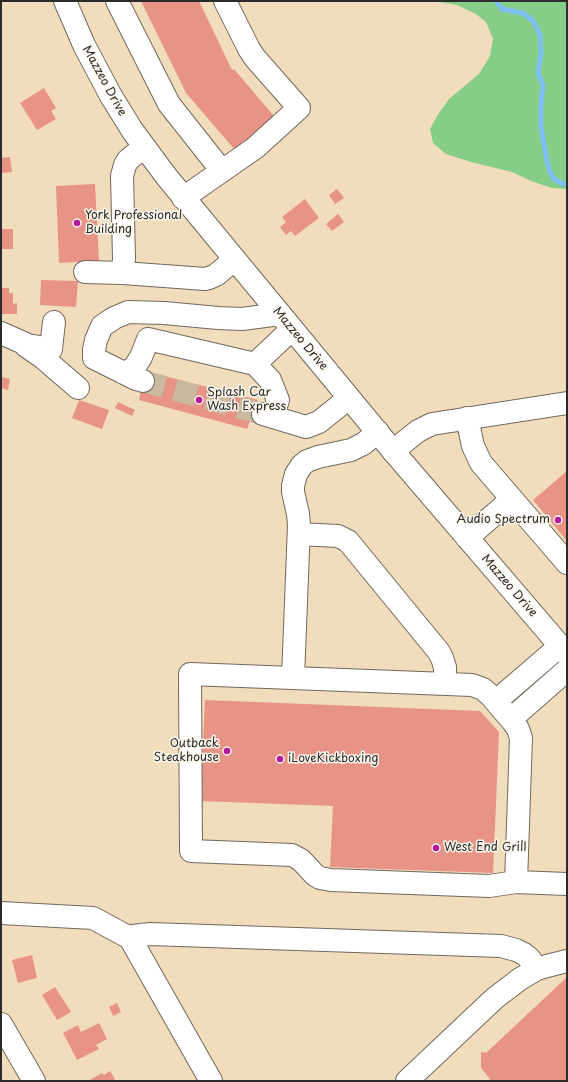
<!DOCTYPE html>
<style>
body{margin:0}
#map{position:relative;width:568px;height:1082px;overflow:hidden;background:#f1dcbc;font-family:"Playpen Sans",sans-serif}
canvas{display:block}
.frame{position:absolute;inset:0;border:2px solid #2b2b2b;pointer-events:none}
</style>
<div id="map">
<canvas width="568" height="1082"></canvas>
<div class="frame"></div>
</div>
<script>
const ctx = document.querySelector('canvas').getContext('2d');
ctx.lineJoin = 'round';
function paint(path, color) { ctx.fillStyle = color; ctx.fill(path, 'evenodd'); }
const poly = rows => new Path2D(rows.map(r => 'M' + r).join(''));
function stroke(path, color, width, dash) { ctx.strokeStyle = color; ctx.lineWidth = width; ctx.lineCap = dash ? 'butt' : 'round'; ctx.setLineDash(dash || []); ctx.stroke(path); }
function write(font, color, halo, rows, align = 'center') {
  ctx.font = font + ' "Playpen Sans",sans-serif'; ctx.lineWidth = 3; ctx.setLineDash([]); ctx.textBaseline = 'middle'; ctx.strokeStyle = halo; ctx.fillStyle = color; for (const [text, x, y, turn = 0] of rows) {
    ctx.save(); ctx.translate(x, y); ctx.rotate((+turn || 0) * Math.PI / 180); ctx.textAlign = isNaN(turn) ? turn : align; if (halo) ctx.strokeText(text, 0, 0); ctx.fillText(text, 0, 0); ctx.restore();
  }
}
const green = poly([
 [434,1,567,1,567,189,552,188,531,181,512,172,471,162,446,154,433,143,430,129,437,116,449,99,479,74,490,56,493,39,486,22,476,14,457,5]
]);
const stream = poly([
 [496,1,502,9,523,13,533,21,540,35,541,53,538,73,543,85,541,106,541,127,545,150,549,170,554,179,563,184,567,184]
]);
const building = poly([
 [141,1,199,1,232,70,234,69,274,116,235,150,186,93],
 [44,88,56,108,51,111,56,119,37,130,20,103],
 [10,157,12,172,1,173,1,158],
 [95,184,99,261,59,263,56,186],
 [337,189,344,198,335,204,329,195],
 [305,199,319,218,295,236,291,231,286,235,280,227,286,222,282,217],
 [338,214,344,222,332,231,326,224],
 [1,229,13,229,13,249,1,249],
 [41,280,78,281,76,307,40,305],
 [1,288,9,288,9,293,13,293,13,304,17,303,17,314,1,314],
 [145,371,258,400,247,429,139,400],
 [1,377,10,379,8,390,1,388],
 [79,400,109,410,102,429,72,418],
 [118,402,135,410,132,416,115,408],
 [567,471,567,541,533,500],
 [205,700,480,711,499,732,493,873,330,867,333,806,200,801],
 [32,955,37,978,18,983,12,960],
 [566,978,567,979,567,1081,488,1081,490,1079,481,1068,481,1052,486,1053],
 [55,987,71,1012,57,1020,42,995],
 [117,1003,121,1012,113,1016,109,1007],
 [99,1023,107,1039,96,1045,99,1049,77,1060,63,1033,78,1025,81,1032],
 [110,1071,115,1079,113,1081,88,1081,102,1073,104,1075]
]);
const minorTunnel = poly([
 [143,381,263,414]
]);
const minor = poly([
 [117,1,169,104,222,171],
 [183,198,255,148,299,108,255,58,249,49,225,1],
 [85,272,123,273,205,279,209,278,216,275,234,260],
 [123,273,124,258,122,176,125,165,128,160,144,147],
 [1,333,28,345,51,349,54,322],
 [26,346,42,357,78,388],
 [124,373,134,368,141,357,148,339,255,364],
 [143,381,136,379,94,358,94,350,96,340,102,326,114,318,128,312,164,313,218,318,242,319,280,314],
 [263,414,306,427,319,422,349,398],
 [270,416,275,409,278,400,270,380,255,364,292,329],
 [467,418,473,446,481,463,567,563],
 [393,451,418,431,432,424,567,403],
 [299,534,338,536,348,541,439,652,442,658,445,667,445,684],
 [467,538,512,499],
 [293,678,299,525,298,514,293,492,293,486,296,474,302,465,307,461,318,457,351,450,363,444,378,432],
 [496,701,560,646],
 [511,719,567,670],
 [516,882,521,738,518,729,514,723,491,696,483,689,472,685,190,674,191,851,292,855,301,860,315,875,320,878,331,880,489,886,516,882,567,884],
 [1,913,93,918,130,938],
 [1,1024,34,1081],
 [211,1081,130,938,133,936,141,935,150,934,501,946,516,950,524,954,529,958,537,969],
 [407,1081,495,998,503,992,520,979,537,969,547,966,567,961]
]);
const major = poly([
 [65,1,84,45,111,96,132,130,166,176,393,451,567,654]
]);
const markers = [
 [77,223,4,"#b5179e"],
 [199,400,4,"#b5179e"],
 [558,520,4,"#b5179e"],
 [227,751,4,"#b5179e"],
 [280,759,4,"#b5179e"],
 [436,848,4,"#b5179e"]
];
const streetNames = [
 ["Mazzeo Drive",104,81,61],
 ["Mazzeo Drive",300,339,50],
 ["Mazzeo Drive",509,586,49]
];
const poiNames = [
 ["York Professional",85,216],
 ["Building",85,230],
 ["Splash Car",207,393],
 ["Wash Express",207,407],
 ["Audio Spectrum",550,520,"right"],
 ["Outback",219,744,"right"],
 ["Steakhouse",219,758,"right"],
 ["iLoveKickboxing",288,759],
 ["West End Grill",444,848]
];
paint(green, '#86cd87');
stroke(stream, '#7ebff3', 5);
paint(building, '#e79487');
stroke(minorTunnel, '#c9b99f', 22, [22, 11]);
stroke(minor, '#70695e', 24);
stroke(major, '#70695e', 24);
stroke(minor, '#fff', 22);
stroke(major, '#fff', 22);
for (const [x, y, r, color] of markers) { const dot = new Path2D(); dot.arc(x, y, r, 0, 2 * Math.PI); ctx.fillStyle = color; ctx.fill(dot); stroke(dot, '#fbf7ec', 1.5); }
write('12px', '#2b2b2b', '#fbf7ec', streetNames);
write('12px', '#2b2b2b', '#fbf7ec', poiNames, 'left');
</script>
